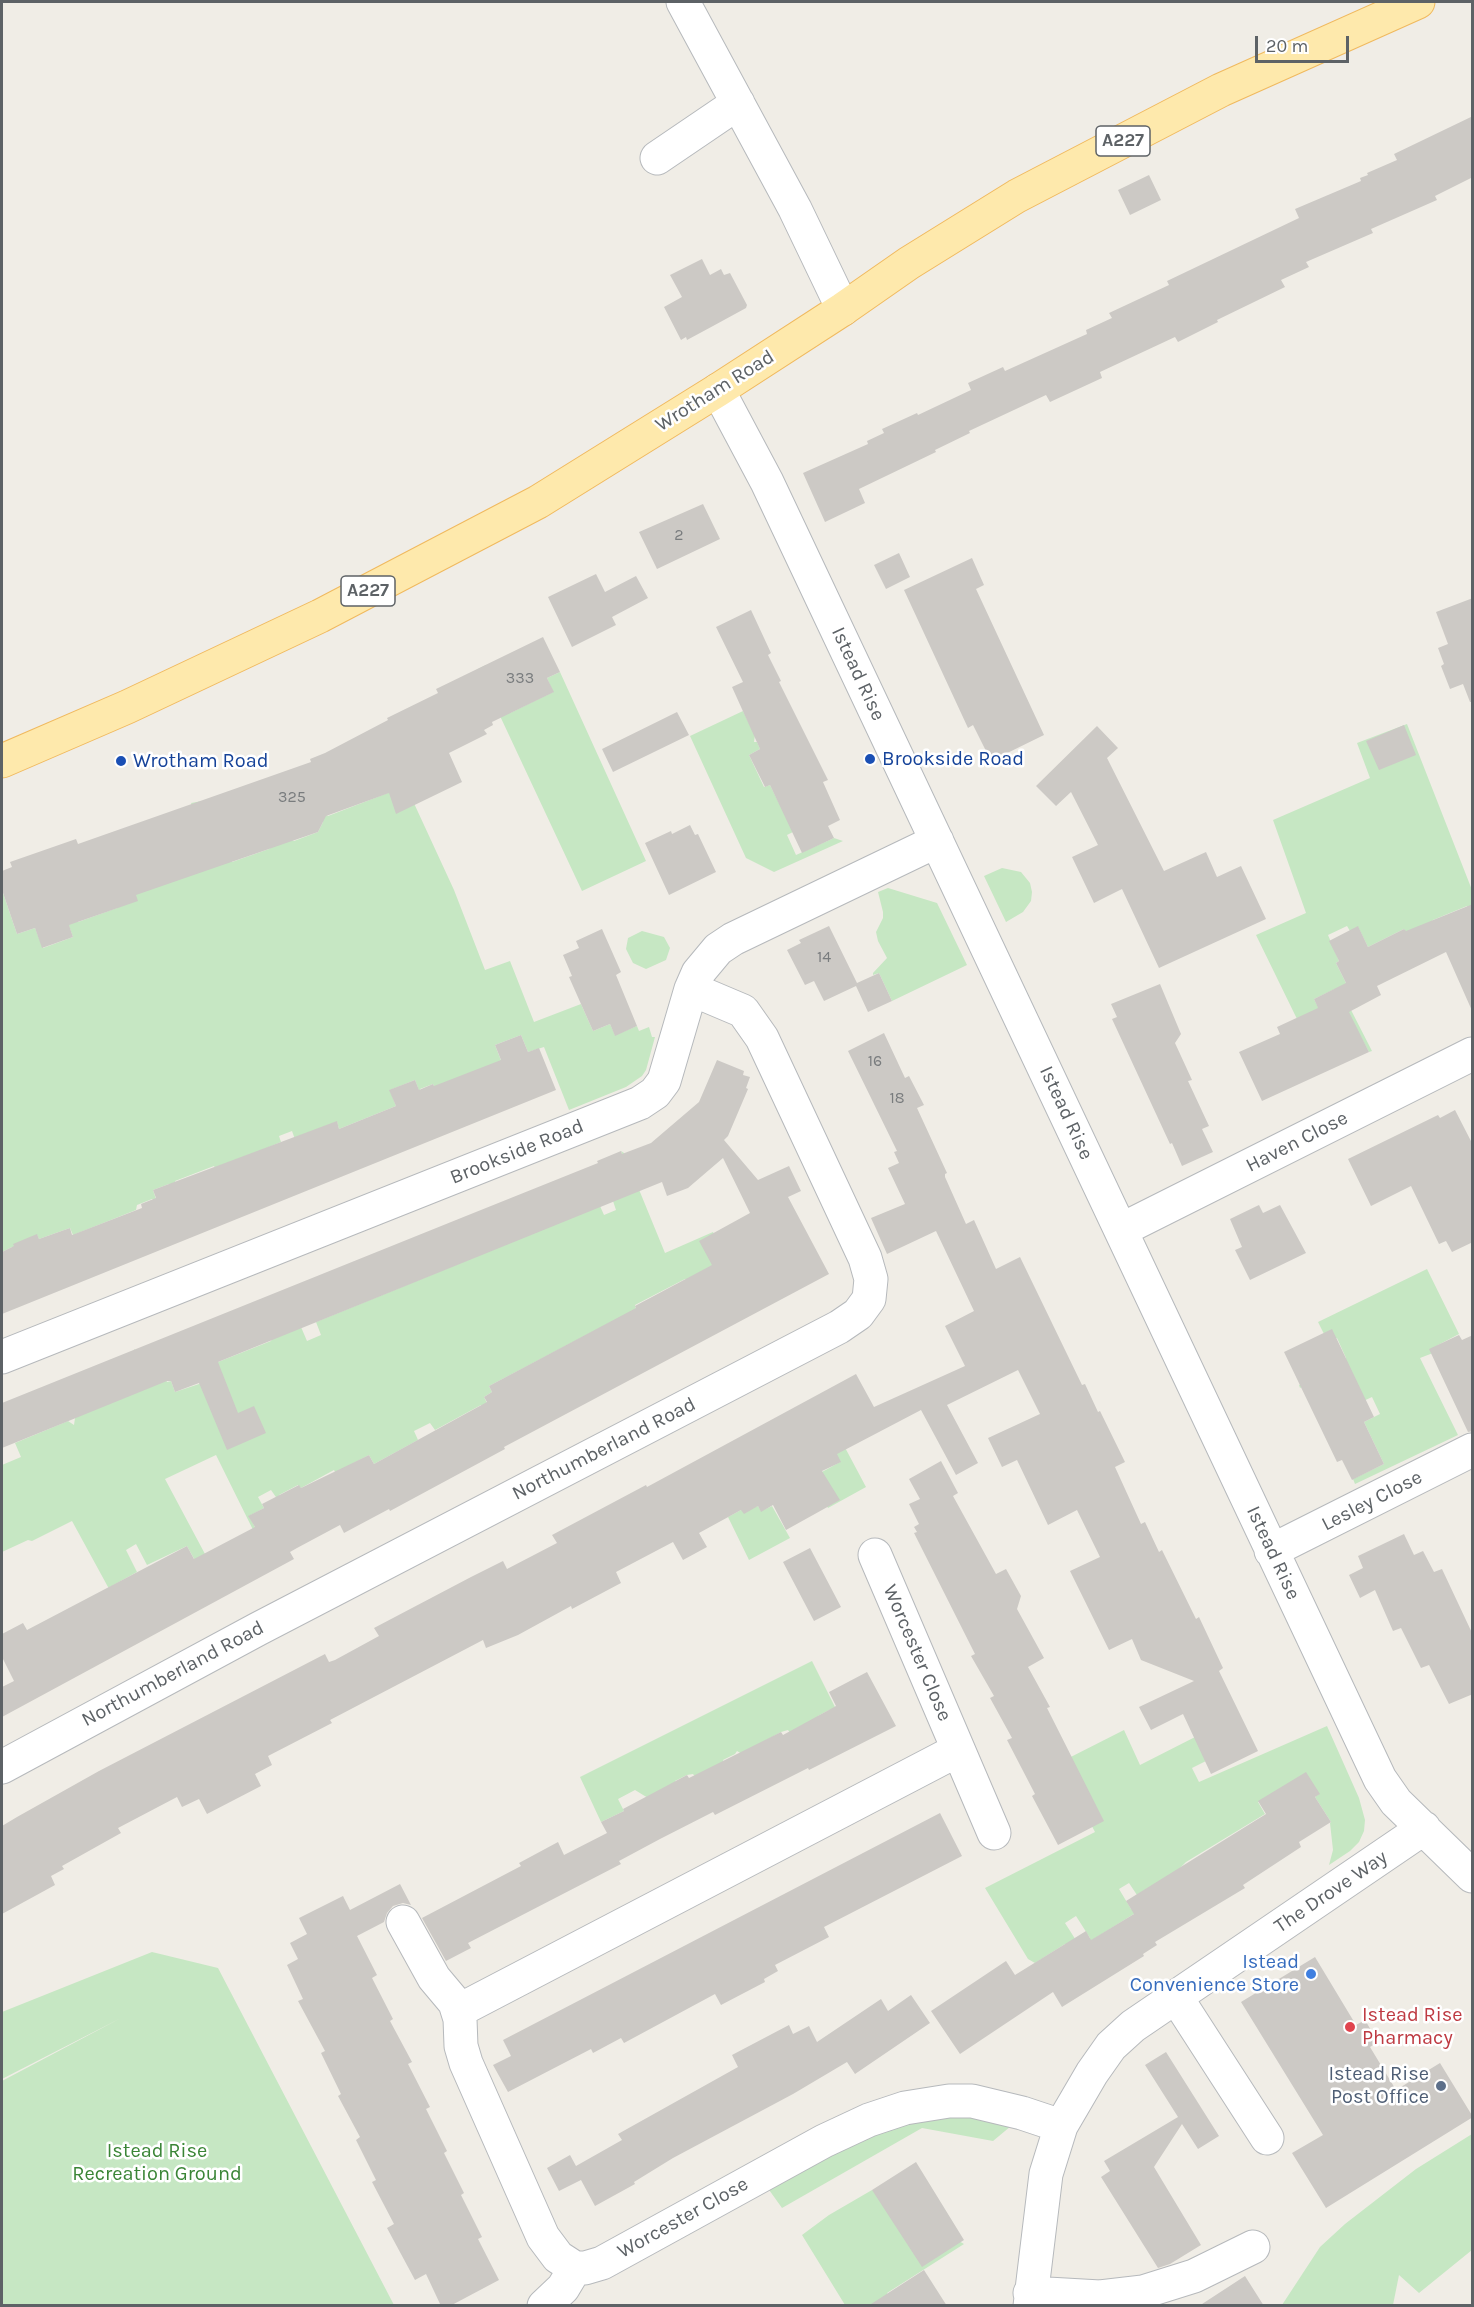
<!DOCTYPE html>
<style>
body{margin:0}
#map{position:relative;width:1474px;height:2307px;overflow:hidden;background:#f0ede6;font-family:Karla,sans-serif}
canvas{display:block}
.frame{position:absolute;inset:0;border:3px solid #5d6266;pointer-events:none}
.scale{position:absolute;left:1255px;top:36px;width:94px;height:27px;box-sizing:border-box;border:3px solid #5d6266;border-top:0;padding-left:8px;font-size:18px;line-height:21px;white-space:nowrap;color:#5d6266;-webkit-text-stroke:4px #fff;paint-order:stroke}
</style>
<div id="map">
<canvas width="1474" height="2307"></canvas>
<div class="frame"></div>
<div class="scale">20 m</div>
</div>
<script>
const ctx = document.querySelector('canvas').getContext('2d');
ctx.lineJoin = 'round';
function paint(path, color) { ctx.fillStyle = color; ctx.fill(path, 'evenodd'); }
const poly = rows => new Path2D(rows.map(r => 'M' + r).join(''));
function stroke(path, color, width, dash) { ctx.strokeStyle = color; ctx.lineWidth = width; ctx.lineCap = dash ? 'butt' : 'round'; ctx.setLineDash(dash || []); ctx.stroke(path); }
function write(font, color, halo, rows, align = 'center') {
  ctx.font = font + ' Karla,sans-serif'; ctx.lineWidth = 5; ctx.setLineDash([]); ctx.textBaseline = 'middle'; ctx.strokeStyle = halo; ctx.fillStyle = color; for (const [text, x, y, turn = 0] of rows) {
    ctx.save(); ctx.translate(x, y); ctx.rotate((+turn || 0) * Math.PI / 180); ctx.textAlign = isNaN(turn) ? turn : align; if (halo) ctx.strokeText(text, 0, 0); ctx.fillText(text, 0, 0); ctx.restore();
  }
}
const green = poly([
 [486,665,510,713,553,692,547,678,560,672,646,861,582,891,478,669],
 [743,711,755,735,754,742,757,742,760,749,749,755,764,787,770,785,779,803,791,800,799,829,787,835,796,855,834,838,843,841,774,872,746,858,690,736],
 [1407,724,1472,890,1472,919,1467,906,1433,920,1413,945,1404,929,1368,947,1358,927,1350,931,1347,926,1328,935,1339,961,1336,963,1358,1007,1351,1010,1372,1051,1369,1052,1335,989,1314,999,1320,1011,1297,1019,1256,935,1306,913,1273,820,1370,778,1357,743],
 [406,786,454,890,485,970,510,961,534,1022,581,1004,593,1031,610,1024,615,1035,637,1026,639,1031,649,1027,652,1037,655,1037,646,1070,642,1076,626,1087,569,1110,544,1047,528,1052,521,1035,495,1045,502,1063,436,1090,433,1084,420,1089,421,1096,415,1080,390,1090,396,1106,339,1129,337,1122,297,1145,292,1131,279,1136,281,1142,257,1152,219,1177,214,1166,175,1181,179,1193,173,1195,169,1184,153,1190,157,1202,152,1199,137,1205,136,1210,73,1235,70,1228,39,1239,37,1235,19,1258,12,1247,2,1252,2,890,17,934,35,928,43,948,73,937,57,893,78,922,117,908,109,885,207,847,191,803,202,801,232,862,269,849,284,836,294,841,318,832,323,822,321,815,325,814,328,816],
 [1002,868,1021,872,1030,883,1032,892,1031,901,1023,912,1006,922,984,876],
 [888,888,937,903,967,965,892,1001,879,973,873,975,873,973,887,958,878,941,876,932,883,918,883,912,878,892],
 [642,931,664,937,670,948,666,960,646,969,633,963,626,949,628,938],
 [621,1151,624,1153,665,1253,713,1232,746,1292,685,1279,635,1305,636,1309,489,1386,492,1392,484,1397,497,1423,481,1405,435,1430,430,1423,414,1431,418,1440,374,1464,369,1455,340,1470,353,1506,334,1470,301,1488,298,1485,279,1495,278,1500,271,1490,258,1497,264,1508,249,1516,263,1542,260,1544,216,1455,165,1479,213,1569,203,1575,187,1546,147,1565,136,1544,126,1550,137,1572,110,1587,114,1598,72,1521,32,1541,28,1540,2,1552,2,1465,21,1457,15,1443,68,1421,74,1425,75,1418,144,1374,134,1349,162,1368,167,1382,171,1381,175,1392,199,1384,218,1362,271,1341,274,1334,301,1327,307,1341,321,1335,316,1322,600,1206,604,1215,616,1210,613,1201,631,1176],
 [1427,1269,1459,1334,1438,1345,1433,1353,1420,1358,1458,1435,1355,1484,1353,1479,1384,1464,1364,1422,1380,1414,1372,1397,1355,1405,1306,1385,1300,1388,1299,1385,1339,1366,1346,1358,1337,1338,1328,1342,1318,1322],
 [841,1440,866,1487,828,1508,811,1478,840,1462,832,1445],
 [758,1506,761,1511,772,1506,790,1538,749,1560,728,1517,741,1510],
 [812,1661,836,1709,829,1710,818,1716,818,1718,790,1733,788,1730,781,1732,742,1754,737,1751,735,1754,723,1760,724,1763,696,1778,693,1774,687,1775,675,1781,676,1783,648,1798,635,1790,618,1799,624,1811,601,1822,580,1777],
 [1327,1726,1359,1798,1365,1820,1364,1831,1359,1842,1350,1851,1329,1865,1333,1850,1330,1823,1331,1822,1315,1797,1319,1794,1258,1802,1265,1814,1186,1862,1178,1870,1137,1895,1129,1883,1119,1889,1131,1909,1137,1912,1089,1942,1090,1938,1076,1916,1065,1923,1079,1945,1065,1944,1035,1963,1028,1959,985,1888,1095,1832,1086,1815,1053,1766,1124,1730,1140,1765,1199,1735,1206,1761,1192,1768,1199,1782],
 [152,1952,218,1968,394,2305,2,2305,2,2081,121,2018,2,2079,2,2012],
 [955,2113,1011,2126,993,2141,922,2128,782,2208,767,2187,881,2129],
 [1472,2134,1472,2250,1419,2293,1399,2275,1393,2305,1282,2305,1320,2247,1345,2224,1416,2169],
 [872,2190,964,2244,887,2293,894,2305,845,2305,802,2235,829,2215]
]);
const building = poly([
 [1473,116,1473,177,1435,196,1437,200,1371,229,1373,233,1306,262,1309,267,1281,280,1285,287,1217,320,1218,322,1178,342,1175,337,1100,372,1102,378,1050,402,1046,395,969,431,970,433,935,450,936,452,859,489,865,503,825,522,803,473,868,444,867,441,884,433,882,429,917,413,918,415,971,390,968,383,1003,367,1005,371,1087,334,1086,330,1112,318,1109,313,1169,285,1167,281,1299,218,1295,209,1361,181,1360,178,1368,175,1367,173,1397,160,1394,154],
 [1149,175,1161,200,1130,215,1118,190],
 [702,259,710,275,721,269,724,275,730,273,747,305,746,308,713,326,687,340,686,337,681,340,664,307,682,297,670,275],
 [703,504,720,539,657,569,639,532],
 [899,553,910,577,886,589,874,565],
 [972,558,984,585,976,589,1044,735,991,761,973,725,968,728,904,590],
 [596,574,605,592,636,576,648,598,612,617,616,625,572,647,548,597],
 [1473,598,1473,702,1470,702,1463,684,1450,689,1441,666,1444,664,1438,648,1448,644,1436,612],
 [751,610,771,653,768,655,781,681,779,682,828,780,823,782,840,820,828,826,834,838,802,853,770,785,765,787,749,755,760,749,732,687,743,682,716,627],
 [543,637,560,672,547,678,554,692,492,722,493,725,484,730,487,734,449,753,462,782,396,814,389,793,326,816,318,832,136,895,138,901,69,925,73,937,42,948,35,928,17,934,2,890,2,871,12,867,10,862,76,839,78,844,311,762,310,759,325,753,388,720,387,718,438,693,436,689],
 [677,712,689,735,613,772,602,749],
 [1404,725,1416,755,1379,770,1366,741],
 [1097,726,1118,748,1107,758,1164,871,1206,852,1217,877,1241,866,1266,919,1159,968,1122,889,1094,903,1072,857,1098,845,1071,792,1056,806,1036,786],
 [690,825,695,835,698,834,716,872,669,895,645,843,671,831,672,834],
 [1473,904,1473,1013,1446,952,1377,986,1381,995,1349,1012,1369,1052,1262,1101,1239,1052,1280,1034,1277,1027,1318,1008,1314,999,1346,983,1336,963,1339,961,1329,941,1358,926,1368,947,1404,929,1406,931],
 [829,926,857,983,879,973,892,1001,868,1012,856,986,824,1001,814,981,805,985,787,950,801,943,799,940],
 [602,929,621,972,616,975,637,1026,615,1036,610,1024,593,1031,569,977,572,976,563,955,579,948,576,941],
 [1160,984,1181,1034,1175,1043,1192,1080,1188,1081,1209,1126,1202,1129,1213,1152,1182,1166,1172,1143,1170,1144,1112,1019,1117,1017,1111,1004],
 [884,1033,905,1078,909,1076,924,1105,917,1108,947,1173,945,1174,945,1177,966,1224,974,1220,996,1269,1020,1257,1082,1385,1085,1384,1098,1412,1100,1411,1125,1462,1115,1467,1141,1524,1145,1522,1159,1552,1162,1550,1196,1619,1199,1617,1223,1668,1219,1671,1258,1751,1211,1774,1183,1714,1151,1730,1139,1707,1194,1681,1141,1660,1132,1639,1109,1650,1070,1571,1100,1557,1077,1510,1048,1525,1017,1460,1002,1467,988,1438,1040,1414,1018,1370,947,1405,978,1463,956,1475,921,1410,837,1454,841,1462,822,1471,840,1500,786,1530,773,1505,761,1512,758,1506,744,1514,741,1510,699,1533,707,1547,683,1560,673,1542,616,1572,621,1583,572,1609,571,1606,518,1635,486,1648,483,1640,330,1720,332,1723,268,1756,272,1765,255,1774,261,1786,207,1814,199,1799,182,1807,177,1797,118,1828,121,1833,62,1866,64,1869,51,1876,55,1885,2,1914,2,1826,17,1817,99,1771,325,1654,329,1662,335,1660,379,1636,374,1628,471,1577,503,1561,507,1569,557,1543,552,1535,646,1485,647,1487,856,1374,874,1407,965,1366,945,1326,974,1311,936,1231,887,1254,871,1218,905,1204,888,1168,899,1163,894,1152,897,1151,848,1051],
 [521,1035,528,1052,539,1048,556,1090,2,1314,2,1252,14,1246,13,1244,37,1234,39,1239,70,1228,72,1235,142,1208,141,1204,156,1198,153,1190,337,1121,339,1129,396,1106,389,1090,415,1080,419,1090,433,1084,434,1086,501,1060,495,1045],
 [717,1060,744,1071,743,1075,750,1077,746,1088,748,1089,728,1136,724,1140,758,1180,789,1166,801,1191,788,1197,829,1274,504,1447,505,1449,390,1511,389,1509,344,1533,340,1525,297,1548,290,1552,294,1559,2,1717,2,1687,14,1681,2,1657,2,1634,23,1623,27,1630,187,1546,194,1559,255,1527,248,1516,264,1508,262,1504,299,1485,301,1488,369,1455,374,1464,487,1402,484,1397,492,1392,489,1386,636,1308,635,1306,712,1265,699,1241,750,1213,723,1158,688,1188,667,1196,662,1182,218,1362,238,1413,254,1406,266,1433,227,1450,199,1383,175,1392,171,1381,167,1381,2,1448,2,1403,461,1218,598,1163,597,1161,621,1151,622,1154,651,1143,699,1102],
 [1455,1110,1473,1145,1473,1242,1452,1252,1446,1241,1439,1244,1411,1186,1371,1206,1348,1159,1438,1115,1440,1118],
 [1259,1205,1263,1213,1280,1205,1306,1253,1250,1280,1235,1250,1242,1247,1230,1219],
 [1332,1329,1374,1417,1364,1422,1384,1464,1352,1480,1342,1460,1337,1462,1284,1352],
 [1459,1335,1462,1340,1473,1335,1473,1431,1468,1432,1429,1349],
 [941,1461,958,1493,953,1496,996,1574,1006,1569,1021,1596,1017,1609,1044,1658,1028,1667,1050,1707,1047,1708,1104,1821,1058,1845,1032,1796,1035,1794,1007,1740,1012,1738,990,1698,994,1696,971,1656,975,1654,914,1533,917,1532,914,1527,919,1524,909,1504,920,1499,909,1479],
 [1404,1534,1414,1555,1423,1551,1434,1572,1442,1569,1473,1635,1473,1694,1449,1704,1429,1665,1421,1668,1401,1628,1393,1631,1375,1590,1360,1598,1349,1575,1363,1568,1358,1556],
 [810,1548,841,1607,814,1621,783,1562],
 [867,1672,896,1726,809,1770,808,1768,715,1815,713,1812,660,1839,619,1861,621,1864,468,1943,471,1948,446,1961,422,1918,521,1866,519,1863,558,1842,564,1855,607,1833,601,1822,624,1811,623,1809,687,1775,689,1778,781,1732,783,1735,836,1706,829,1692],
 [1306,1772,1320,1794,1315,1797,1331,1822,1299,1842,1301,1847,1243,1885,1245,1888,1155,1942,1157,1945,1143,1954,1144,1956,1062,2007,1053,1992,960,2054,931,2011,1006,1961,1015,1975,1086,1931,1091,1940,1134,1914,1126,1901,1266,1814,1258,1801],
 [940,1813,962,1856,824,1927,829,1937,775,1965,778,1971,764,1979,765,1982,721,2005,715,1994,624,2043,621,2038,593,2053,591,2049,508,2092,493,2065,511,2056,503,2040],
 [400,1884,411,1905,403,1903,393,1906,387,1913,384,1922,357,1936,377,1975,372,1978,393,2019,390,2021,412,2062,408,2064,430,2107,426,2109,447,2151,444,2153,464,2193,461,2195,482,2237,478,2239,499,2280,450,2306,441,2306,426,2274,415,2280,387,2228,394,2224,372,2182,376,2180,356,2140,360,2137,338,2096,341,2094,321,2053,325,2051,298,2001,303,1999,287,1965,298,1959,290,1943,307,1934,299,1918,343,1896,350,1910],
 [1315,1957,1356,2025,1365,2020,1378,2042,1370,2047,1396,2090,1440,2063,1473,2117,1326,2208,1292,2153,1323,2135,1241,2002],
 [911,1995,930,2023,855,2074,847,2062,793,2094,673,2158,634,2182,635,2184,595,2206,581,2180,559,2191,547,2168,570,2155,576,2166,622,2140,618,2134,738,2067,732,2055,789,2025,793,2034,809,2026,817,2042,881,1999,888,2011],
 [1166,2052,1219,2136,1198,2149,1182,2124,1154,2167,1201,2245,1170,2264,1158,2268,1101,2177,1110,2171,1104,2161,1178,2117,1145,2065],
 [916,2162,964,2240,922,2267,872,2190],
 [924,2270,947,2306,868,2306],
 [1245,2276,1264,2306,1199,2306]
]);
const minor = poly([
 [683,2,795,209,843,309],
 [657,158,738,103],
 [718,390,767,482,1380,1779,1396,1802,1472,1876],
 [1121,1230,1472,1054],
 [2,1357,640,1103,655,1093,664,1081,691,989,698,973,718,949,733,939,937,841],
 [1271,1551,1472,1450],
 [875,1555,994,1833],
 [2,1767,258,1629,839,1327,858,1314,869,1299,871,1279,865,1258,762,1038,743,1011,691,989],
 [403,1922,434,1978,455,2003,460,2019,461,2046,466,2063,543,2237,558,2257,575,2268,585,2268,602,2263,824,2141,869,2120,905,2108,949,2101,972,2101,1022,2113,1061,2126],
 [1176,1997,1267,2138],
 [458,2011,958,1750],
 [1030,2293,1100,2297,1143,2292,1194,2276,1253,2247],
 [544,2306,563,2288,575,2268],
 [1030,2306,1046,2174,1061,2126,1092,2073,1111,2046,1133,2026,1424,1828]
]);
const major = poly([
 [2,761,127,707,320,616,538,502,718,390,843,309,909,263,1017,196,1221,90,1418,2]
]);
const markers = [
 [870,759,6,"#1a4fb4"],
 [121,761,6,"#1a4fb4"],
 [1311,1974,6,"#3f7fe0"],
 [1350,2027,6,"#e0444e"],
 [1441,2086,6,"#5c6f8a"]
];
const numberNames = [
 ["2",679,535],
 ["333",520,678],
 ["325",292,797],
 ["14",824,957],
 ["16",875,1061],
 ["18",897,1098]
];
const shields = [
 [1123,141,54],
 [368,591,54]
];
const shieldNames = [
 ["A227",1123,141],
 ["A227",368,591]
];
const streetNames = [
 ["Wrotham Road",715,391,-32],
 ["Istead Rise",858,674,65],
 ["Istead Rise",1066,1113,65],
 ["Haven Close",1297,1142,-27],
 ["Brookside Road",517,1152,-22],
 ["Northumberland Road",604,1449,-27],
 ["Lesley Close",1372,1501,-27],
 ["Istead Rise",1273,1553,65],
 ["Worcester Close",917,1653,67],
 ["Northumberland Road",173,1674,-28],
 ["The Drove Way",1331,1892,-34],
 ["Worcester Close",683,2218,-29]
];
const transitNames = [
 ["Brookside Road",882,759],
 ["Wrotham Road",133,761]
];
const shopNames = [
 ["Istead",1299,1962],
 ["Convenience Store",1299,1985]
];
const healthNames = [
 ["Istead Rise",1362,2015],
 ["Pharmacy",1362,2038]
];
const serviceNames = [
 ["Istead Rise",1429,2074],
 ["Post Office",1429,2097]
];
const parkNames = [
 ["Istead Rise",157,2151],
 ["Recreation Ground",157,2174]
];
paint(green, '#c6e7c3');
paint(building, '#ccc9c5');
stroke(minor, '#b6b9bc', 35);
stroke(major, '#f0b95e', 35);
stroke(minor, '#fff', 33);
stroke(major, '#fee9ac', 33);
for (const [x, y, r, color] of markers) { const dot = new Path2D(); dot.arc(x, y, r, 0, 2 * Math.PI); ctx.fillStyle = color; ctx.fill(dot); stroke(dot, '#fff', 2); }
write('16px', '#797c7e', null, numberNames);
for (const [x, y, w] of shields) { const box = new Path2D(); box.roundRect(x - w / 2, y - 15, w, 30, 4.5); ctx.fillStyle = '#fff'; ctx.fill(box); stroke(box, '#5d6266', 1.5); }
write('bold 18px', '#5d6266', null, shieldNames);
write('20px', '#5d6266', '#fff', streetNames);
write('20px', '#164399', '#fff', transitNames, 'left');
write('20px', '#366cbe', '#fff', shopNames, 'right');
write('20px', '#be3a42', '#fff', healthNames, 'left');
write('20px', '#4e5e75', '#fff', serviceNames, 'right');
write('20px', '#3a8536', '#fff', parkNames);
</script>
